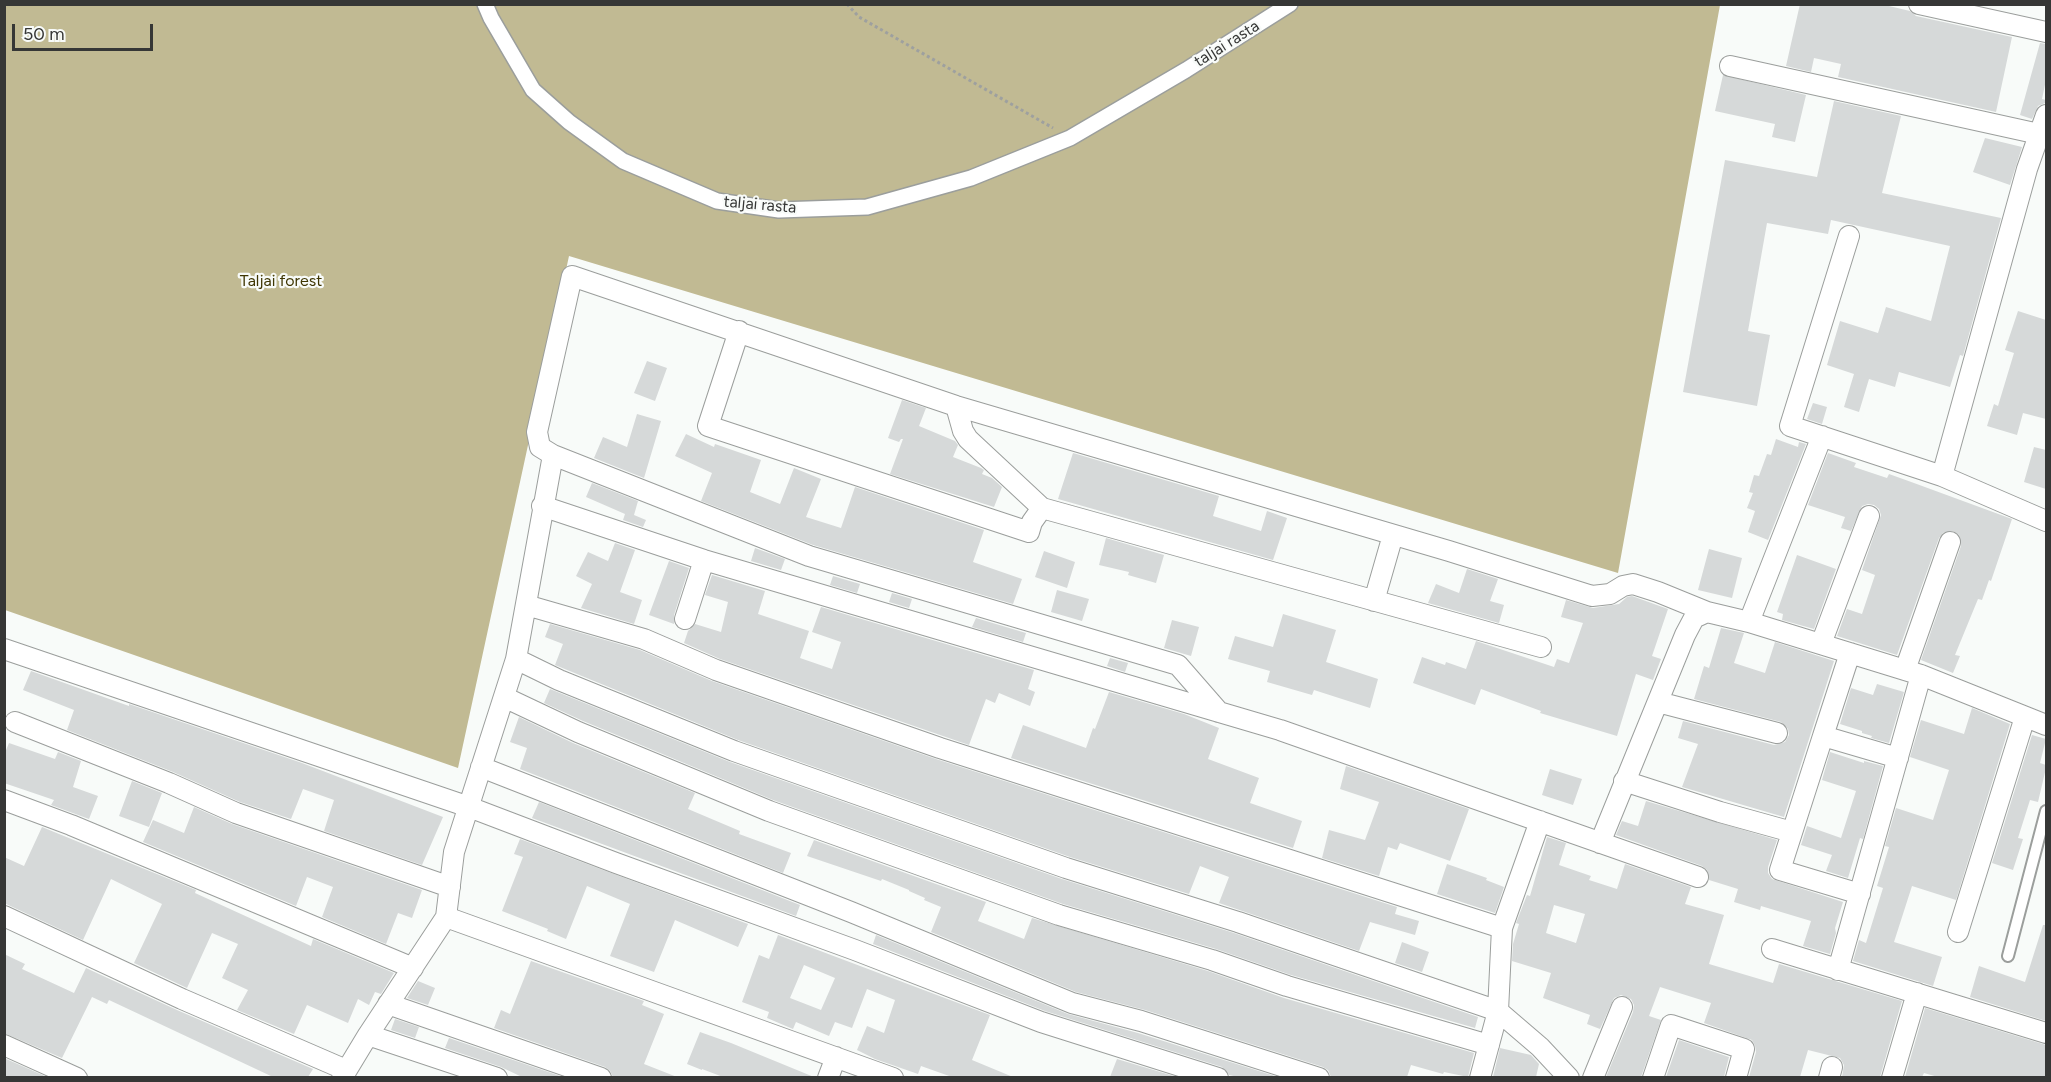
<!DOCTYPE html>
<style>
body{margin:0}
#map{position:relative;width:2051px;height:1082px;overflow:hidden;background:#f8fbf9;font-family:Figtree,sans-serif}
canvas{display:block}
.frame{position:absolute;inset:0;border:6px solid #363736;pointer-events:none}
.scale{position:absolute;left:12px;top:24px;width:141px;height:27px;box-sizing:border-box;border:3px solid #363736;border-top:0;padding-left:8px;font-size:18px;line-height:21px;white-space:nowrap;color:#363736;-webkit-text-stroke:4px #f8fbf9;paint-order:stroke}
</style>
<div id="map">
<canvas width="2051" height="1082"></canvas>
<div class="frame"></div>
<div class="scale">50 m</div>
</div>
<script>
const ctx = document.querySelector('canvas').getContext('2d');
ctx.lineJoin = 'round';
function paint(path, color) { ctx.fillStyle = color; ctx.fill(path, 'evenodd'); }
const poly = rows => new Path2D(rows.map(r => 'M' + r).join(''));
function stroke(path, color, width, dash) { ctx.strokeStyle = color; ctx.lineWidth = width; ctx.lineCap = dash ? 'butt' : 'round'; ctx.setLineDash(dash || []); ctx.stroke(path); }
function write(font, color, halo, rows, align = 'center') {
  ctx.font = font + ' Figtree,sans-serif'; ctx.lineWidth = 4.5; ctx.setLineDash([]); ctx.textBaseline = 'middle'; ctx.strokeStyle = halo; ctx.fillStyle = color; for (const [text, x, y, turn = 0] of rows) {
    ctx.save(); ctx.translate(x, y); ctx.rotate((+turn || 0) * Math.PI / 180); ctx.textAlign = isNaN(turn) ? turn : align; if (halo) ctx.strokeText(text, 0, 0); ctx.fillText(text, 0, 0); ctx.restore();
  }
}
const forest = poly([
 [5,5,1720,5,1618,573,569,256,458,768,5,610]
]);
const building = poly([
 [1800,4,1889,4,1889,6,1910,11,1916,16,2012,37,1996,112,1838,77,1841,64,1814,58,1811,72,1786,66],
 [2040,43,2046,44,2046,80,2042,99,2046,100,2045,103,2038,106,2032,119,2020,115],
 [1723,75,1806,95,1795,142,1772,137,1775,124,1715,111],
 [1834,101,1901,116,1882,193,2001,218,1963,356,1960,355,1950,387,1899,372,1895,387,1869,379,1859,412,1844,407,1854,374,1827,365,1840,321,1878,333,1886,307,1931,321,1950,246,1831,220,1828,234,1767,223,1748,331,1770,335,1757,406,1683,392,1725,160,1817,177],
 [1985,138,2022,147,2010,185,1973,172],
 [2018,311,2046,320,2046,419,2023,413,2017,435,1987,426,1994,404,1998,406,2014,353,2005,350],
 [647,361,667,368,655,401,634,393],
 [902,400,926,408,919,426,955,441,958,445,953,457,981,468,984,470,982,474,992,478,1002,487,994,507,890,474,903,439,901,439,899,442,888,438],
 [1813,403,1827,407,1822,424,1807,419],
 [637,414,661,421,644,478,594,458,603,437,627,447],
 [686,434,714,447,715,444,761,460,750,492,780,504,794,468,821,479,806,517,841,528,855,487,984,530,973,562,1022,579,1013,604,813,545,701,501,712,473,675,456],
 [1776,439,1798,447,1799,442,1806,444,1768,540,1748,532,1755,511,1747,508,1753,493,1749,492,1754,475,1759,476,1767,454,1771,455],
 [2034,447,2046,450,2046,489,2024,482],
 [1073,453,1219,496,1213,516,1261,531,1267,511,1287,518,1273,560,1058,499],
 [1828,453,1856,463,1854,467,1887,478,1889,474,1914,483,2012,519,1991,581,1989,580,1982,600,1978,599,1955,655,1960,656,1953,673,1921,660,1961,546,1959,535,1953,531,1943,533,1939,538,1897,655,1837,636,1847,609,1862,614,1875,575,1862,570,1881,515,1879,509,1874,505,1868,504,1862,506,1851,531,1841,528,1845,517,1808,505],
 [592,483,638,501,634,515,646,520,643,527,623,520,625,514,586,497],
 [1106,538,1164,555,1156,583,1128,575,1129,572,1099,565],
 [615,543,635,550,620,592,642,600,634,624,581,608,592,584,576,576,588,552,608,561],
 [755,548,785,559,781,570,751,561],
 [1709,549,1742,558,1732,598,1698,590],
 [1044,551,1075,562,1067,588,1035,577],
 [1797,555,1836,569,1814,629,1782,620,1783,614,1777,612],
 [669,561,689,568,674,615,674,624,649,615],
 [1467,569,1498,579,1490,601,1504,605,1499,623,1428,603,1436,584,1459,593],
 [712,575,765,591,758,614,809,631,800,658,832,669,841,642,812,632,821,607,1034,670,1028,689,1035,692,1030,706,999,693,995,703,986,699,969,745,720,659,684,643,688,631,695,624,721,632,728,602,705,595],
 [833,576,860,584,857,593,830,585],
 [1057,590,1089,599,1082,621,1051,612],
 [892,593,912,599,909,608,889,602],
 [1632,596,1668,609,1652,656,1661,659,1653,680,1636,674,1617,736,1540,713,1541,711,1481,689,1475,705,1413,683,1422,657,1445,665,1446,662,1466,669,1476,641,1554,667,1557,659,1569,663,1583,623,1561,617,1566,600,1593,608,1619,604,1627,597],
 [1283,614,1336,630,1326,662,1378,679,1370,708,1314,690,1312,695,1267,682,1270,671,1228,659,1235,636,1273,647],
 [976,618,1026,633,1023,642,972,627],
 [1172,620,1199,627,1191,656,1164,648],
 [550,624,640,650,712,681,936,759,1397,907,1395,914,1419,921,1415,935,1370,922,1359,951,1219,903,1229,877,1200,866,1189,894,1070,857,738,740,555,665,563,644,545,637],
 [1721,628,1744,633,1734,663,1765,673,1775,642,1834,661,1784,817,1682,787,1698,744,1678,738,1683,721,1774,745,1785,742,1789,735,1788,729,1781,722,1694,699,1704,666,1709,668],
 [1110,658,1128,663,1125,672,1107,666],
 [31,671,129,706,129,704,302,763,443,817,422,865,324,831,334,800,303,789,291,819,240,802,173,772,67,730,74,710,23,690],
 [1877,684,1904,692,1889,743,1871,738,1872,736,1862,733,1862,731,1840,724,1851,688,1873,695],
 [550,689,730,762,1062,879,1234,933,1478,1017,1475,1028,1291,975,1216,949,1063,904,773,800,583,721,544,703],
 [1109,692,1184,714,1219,728,1208,759,1259,778,1250,803,1302,821,1293,848,1011,758,1023,725,1086,748,1093,728,1095,729],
 [1972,708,2010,724,1956,900,1912,886,1894,942,1942,957,1933,986,1853,961,1859,940,1866,943,1883,888,1877,886,1889,847,1885,846,1896,808,1933,820,1949,770,1910,757,1921,720,1964,734],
 [519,717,573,743,695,793,688,809,740,831,739,834,791,853,783,873,520,769,527,748,510,742],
 [2032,735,2046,739,2040,763,2046,765,2046,768,2038,802,2030,800,2018,838,2023,839,2013,870,1992,863],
 [9,743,55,759,58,752,81,761,73,787,98,796,89,819,51,805,54,800,4,783,4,755],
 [1830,752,1864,763,1864,761,1883,766,1863,839,1860,838,1848,878,1826,871,1832,855,1801,845,1807,826,1841,838,1856,791,1822,780],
 [1346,766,1469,809,1450,861,1400,843,1397,850,1388,847,1379,876,1322,858,1329,830,1365,840,1379,802,1340,789],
 [1550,769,1582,779,1573,805,1542,795],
 [132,781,162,793,149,827,119,816],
 [1646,801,1777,840,1768,867,1768,873,1772,879,1843,902,1835,928,1836,933,1830,954,1803,946,1811,921,1761,906,1760,910,1734,902,1738,889,1709,880,1707,870,1702,866,1616,835,1622,821,1638,826],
 [539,802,800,905,796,916,532,818],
 [194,807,232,824,422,890,412,918,398,913,386,944,322,917,333,887,307,877,296,906,143,842,153,820,184,833],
 [42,827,196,890,195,893,311,946,313,939,394,973,381,994,375,992,369,1005,358,999,348,1023,307,1005,294,1034,237,1010,248,990,222,978,238,944,212,933,187,988,134,963,162,904,111,879,83,940,4,903,4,857,24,866],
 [1547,837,1566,843,1559,865,1591,876,1589,880,1617,889,1625,864,1691,887,1685,904,1724,915,1709,964,1773,983,1779,964,1902,1001,1880,1077,1842,1077,1844,1065,1840,1058,1808,1050,1800,1077,1749,1077,1756,1052,1755,1046,1752,1040,1704,1023,1711,1003,1660,987,1649,1016,1661,1020,1641,1077,1606,1077,1633,1012,1634,1005,1631,999,1621,995,1614,998,1600,1029,1587,1024,1590,1015,1543,998,1551,973,1512,961,1513,944,1519,924,1516,923,1527,895,1530,896],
 [1554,905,1585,914,1576,943,1546,933],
 [520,839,748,924,738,947,675,920,654,972,610,956,630,904,587,886,566,939,547,931,548,929,502,911,523,857,514,854],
 [814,840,986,902,978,921,1024,939,1032,918,1208,971,1284,998,1474,1053,1468,1077,1444,1072,1443,1074,1411,1065,1407,1077,1331,1077,1328,1070,1323,1067,1145,1010,1076,992,931,932,941,907,924,900,925,898,909,891,909,890,882,879,881,881,807,856],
 [1447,864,1487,878,1486,880,1504,887,1495,913,1437,894],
 [2043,925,2046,925,2046,1021,1970,997,1979,966,2025,982],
 [778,935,990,1015,972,1060,1013,1077,952,1077,921,1066,918,1074,875,1059,857,1050,867,1026,884,1033,895,1000,867,989,852,1028,835,1022,829,1036,796,1022,793,1029,767,1018,769,1012,742,1002,759,955,769,959],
 [804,965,835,978,821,1010,790,998],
 [876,935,1068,1014,1138,1033,1278,1077,1238,1077,1229,1075,1222,1067,1045,1011,873,944],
 [1402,942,1429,952,1422,972,1395,963],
 [4,954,25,964,22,969,74,993,86,968,177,1010,313,1069,308,1077,273,1077,109,1000,107,1004,92,997,62,1058,4,1033],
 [531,961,644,1001,642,1005,664,1014,644,1064,677,1077,613,1077,610,1071,605,1067,494,1028,501,1010,510,1014],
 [418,981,435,988,428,1005,407,998],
 [1925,1008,2046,1045,2046,1077,1938,1077,1924,1073,1922,1077,1905,1077],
 [395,1019,419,1027,415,1038,391,1030],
 [700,1032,731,1043,814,1077,723,1077,702,1069,702,1070,687,1064],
 [449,1038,563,1077,522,1077,501,1067,445,1048],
 [1679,1040,1729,1057,1724,1077,1666,1077],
 [1500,1048,1531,1055,1539,1064,1536,1077,1493,1077],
 [4,1058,47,1077,4,1077],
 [1117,1059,1177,1077,1110,1077]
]);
const path = poly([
 [847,4,859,17,1053,128]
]);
const service = poly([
 [2008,956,2046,811]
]);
const pedestrian = poly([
 [485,4,491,18,533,90,569,122,623,161,717,201,779,210,867,207,971,178,1070,138,1186,70,1290,4]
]);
const minor = poly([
 [1919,4,2046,32],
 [1730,66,2039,134],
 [1849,236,1790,426,1942,476,2046,521],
 [739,331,708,426,1029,532,1032,522,1042,508],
 [956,406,963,431,968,439,1042,508,1541,647],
 [553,455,540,447,537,432,572,276,956,406,1449,551,1592,596,1610,594,1623,586,1633,584,1658,592,1707,612],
 [1942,476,2027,169,2046,115],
 [542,506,704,560,1280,730,1698,877],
 [1374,601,1393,535],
 [526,605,644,639,716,670,940,748,1502,928],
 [685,619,704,560],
 [1749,622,1822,436],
 [1821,644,1869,516],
 [4,649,469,807,616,863,855,950,1041,1022,1218,1078],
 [516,659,559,680,734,751,1066,868,1238,922,1498,1011,1540,1047,1569,1078],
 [1905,670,1950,542],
 [504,697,578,732,769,811,1059,915,1212,960,1287,986,1489,1045],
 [1658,702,1777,733],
 [15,722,169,783,236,813,450,887],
 [1823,736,1850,653],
 [481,767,851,912,1072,1003,1141,1021,1319,1078],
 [1624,781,1720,812,1792,832],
 [4,800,71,825,413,968],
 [1600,843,1685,635,1694,618,1707,612,1749,622,1921,675,2046,725],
 [1860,894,1780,870,1823,736,1898,758],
 [4,916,182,999,346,1070],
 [446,917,893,1078],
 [1958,932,2025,717],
 [1772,949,2046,1033],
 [1838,970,1921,675],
 [388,1004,601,1078],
 [368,1035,497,1078],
 [4,1045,77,1078],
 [342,1078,368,1035,446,917,454,852,516,659,553,455,809,556,1178,665,1219,712],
 [828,1078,836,1057],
 [1480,1078,1498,1011,1502,928,1540,821],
 [1593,1078,1622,1007],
 [1653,1078,1671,1025,1744,1049,1736,1078],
 [1829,1078,1832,1067],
 [1892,1078,1917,993]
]);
const streetNames = [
 ["taljai rasta",1227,44,-32],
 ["taljai rasta",760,205,5]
];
const parkNames = [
 ["Taljai forest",281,281]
];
paint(forest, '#c1ba93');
paint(building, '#d6d9d9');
stroke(service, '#9b9e9c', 14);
stroke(pedestrian, '#9b9e9c', 18);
stroke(minor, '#9b9e9c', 22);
stroke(path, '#9ea09f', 3, [3, 3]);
stroke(service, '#fff', 10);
stroke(pedestrian, '#fff', 15);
stroke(minor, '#fff', 20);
write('16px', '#363736', '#f8fbf9', streetNames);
write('16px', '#3f3603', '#f8fbf9', parkNames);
</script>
